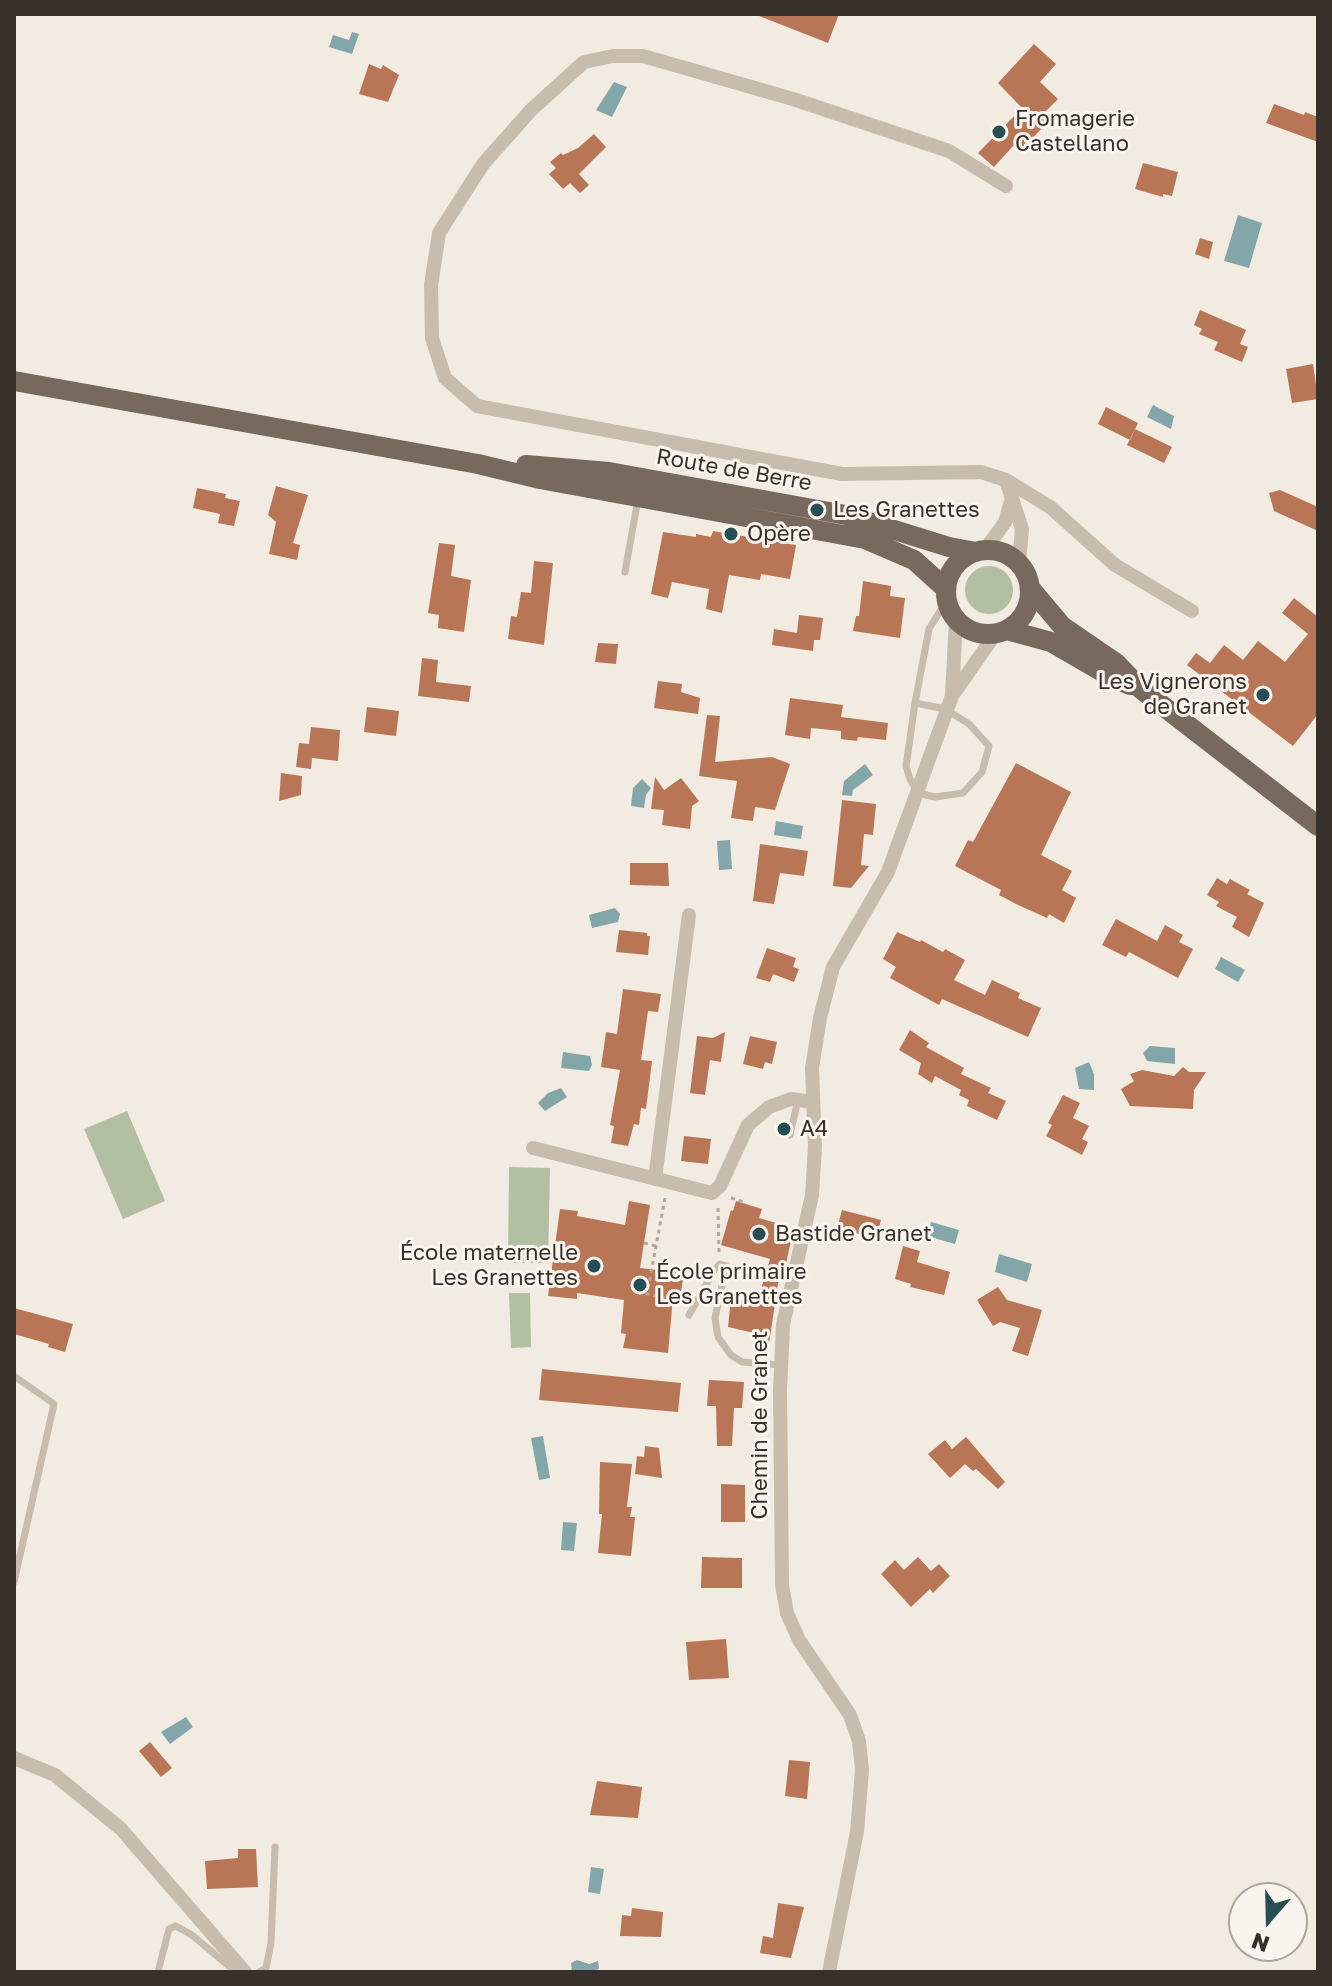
<!DOCTYPE html>
<meta charset="utf-8">
<style>
body{margin:0}
#map{position:relative;width:1332px;height:1986px;overflow:hidden;background:#f1ebe1;font-family:"Golos Text",sans-serif}
canvas{display:block}
.frame{position:absolute;inset:0;border:16px solid #37302b;pointer-events:none}
.north{position:absolute;left:1228px;top:1882px;width:80px;height:80px;box-sizing:border-box;background:#f9f4ed;border:2px solid #aba69f;border-radius:50%;rotate:200deg;font-size:22px;font-weight:700;line-height:32px;text-align:center;color:#37302b}
.north::after{content:'';display:block;margin:auto;width:28px;height:36px;background:#254e55;clip-path:polygon(50% 0,100% 100%,50% 72%,0 100%)}
</style>
<div id="map">
<canvas width="1332" height="1986"></canvas>
<div class="frame"></div>
<div class="north">N</div>
</div>
<script>
const ctx = document.querySelector('canvas').getContext('2d');
ctx.lineJoin = 'round';
function paint(path, color) { ctx.fillStyle = color; ctx.fill(path, 'evenodd'); }
const poly = rows => new Path2D(rows.map(r => 'M' + r).join(''));
function stroke(path, color, width, dash) { ctx.strokeStyle = color; ctx.lineWidth = width; ctx.lineCap = dash ? 'butt' : 'round'; ctx.setLineDash(dash || []); ctx.stroke(path); }
function write(font, color, halo, rows, align = 'center') {
  ctx.font = font + ' "Golos Text",sans-serif'; ctx.lineWidth = 6; ctx.setLineDash([]); ctx.textBaseline = 'middle'; ctx.strokeStyle = halo; ctx.fillStyle = color; for (const [text, x, y, turn = 0] of rows) {
    ctx.save(); ctx.translate(x, y); ctx.rotate((+turn || 0) * Math.PI / 180); ctx.textAlign = isNaN(turn) ? turn : align; if (halo) ctx.strokeText(text, 0, 0); ctx.fillText(text, 0, 0); ctx.restore();
  }
}
const green = poly([
 '965 590a24 24 0 1 1 48 0a24 24 0 1 1-48 0Z',
 [127,1111,165,1201,123,1219,84,1129],
 [509,1167,550,1168,548,1263,508,1263],
 [509,1293,530,1293,531,1347,511,1348]
]);
const water = poly([
 [352,32,359,34,352,54,329,47,333,35,349,40],
 [614,82,627,87,612,117,596,110],
 [1238,215,1262,223,1249,268,1224,261],
 [1153,405,1174,416,1171,429,1147,417],
 [865,764,873,775,853,790,852,796,842,795,844,781],
 [642,779,651,788,646,795,644,808,631,806,633,788],
 [776,821,803,826,801,839,774,835],
 [730,840,732,869,719,870,717,841],
 [615,908,620,914,618,922,592,928,589,915],
 [1221,957,1245,970,1238,982,1215,969],
 [1150,1046,1175,1048,1175,1064,1147,1061,1143,1053],
 [563,1052,590,1056,592,1065,589,1071,561,1068],
 [1089,1062,1094,1074,1094,1090,1079,1089,1075,1068],
 [561,1088,567,1097,545,1111,538,1103,548,1093],
 [931,1222,959,1230,955,1244,927,1236],
 [999,1254,1032,1264,1027,1282,995,1272],
 [543,1436,550,1478,539,1480,531,1438],
 [563,1522,577,1523,574,1551,561,1550],
 [186,1717,193,1727,170,1744,161,1732],
 [591,1867,604,1869,600,1894,588,1892],
 [577,1960,589,1964,598,1961,599,1968,596,1972,572,1972,571,1963]
]);
const building = poly([
 [754,14,839,14,828,43],
 [1034,44,1056,64,1040,82,1058,99,1043,114,1050,120,1023,148,1014,145,994,167,978,153,1022,108,998,83],
 [369,64,381,69,383,65,399,75,388,102,359,94],
 [1274,104,1304,115,1305,112,1318,117,1318,142,1266,123],
 [594,134,606,147,579,174,589,185,580,193,570,183,563,189,549,174,556,168,550,162,561,153,563,155,578,148],
 [1143,163,1178,172,1172,196,1163,194,1163,197,1135,189],
 [1200,238,1213,242,1209,259,1195,254],
 [1200,310,1246,330,1240,344,1248,347,1242,362,1214,350,1218,342,1199,334,1202,329,1194,325],
 [1313,364,1318,399,1292,403,1286,369],
 [1106,407,1138,423,1130,440,1098,424],
 [1135,429,1172,447,1164,463,1127,445],
 [276,486,308,495,293,543,300,545,297,560,269,554,276,522,268,515],
 [197,488,226,494,225,498,240,501,234,526,218,523,220,514,193,508],
 [1280,490,1318,507,1318,531,1274,511,1269,493],
 [713,531,796,545,790,579,761,574,760,580,729,575,722,613,706,609,709,589,672,582,668,598,651,594,663,532,696,537,696,534,711,537],
 [439,543,455,545,451,576,471,580,464,632,438,628,439,615,428,613],
 [534,561,553,563,544,645,508,639,511,616,517,617,521,592,531,593],
 [863,581,891,586,890,596,905,598,900,638,853,631,856,616,859,616],
 [1294,598,1318,617,1318,714,1293,746,1187,665,1196,653,1210,663,1224,645,1243,660,1258,641,1285,662,1308,634,1282,613],
 [799,615,823,618,820,640,814,640,813,651,772,645,774,629,797,633],
 [598,643,618,644,616,664,595,662],
 [422,658,438,660,436,682,471,686,469,702,418,696],
 [658,681,682,684,681,692,700,698,698,714,654,708],
 [790,698,843,705,841,717,888,723,886,740,858,737,857,741,841,739,841,731,811,728,810,739,785,735],
 [367,707,399,711,396,736,364,732],
 [707,715,720,716,715,762,772,757,790,764,775,810,755,807,753,821,731,818,737,781,699,776],
 [311,727,340,730,338,761,312,758,311,769,296,767,299,743,309,744],
 [1016,763,1071,792,1041,855,1072,871,1062,890,1076,898,1064,923,1049,914,1047,918,1016,904,999,895,1001,890,955,866,968,840,973,842],
 [281,773,302,776,301,795,279,801],
 [655,777,664,790,681,778,699,801,692,806,690,829,662,825,664,810,651,809],
 [842,800,876,804,873,835,864,834,861,865,869,866,851,888,833,886],
 [760,844,808,851,804,876,780,873,774,904,753,901],
 [630,863,668,863,669,886,630,885],
 [1217,878,1227,884,1230,879,1250,890,1247,894,1264,903,1249,937,1232,927,1237,917,1216,906,1219,902,1207,895],
 [1116,919,1157,941,1165,925,1183,935,1179,942,1193,949,1178,978,1129,952,1126,957,1102,945],
 [619,930,647,933,647,936,650,936,648,955,616,952],
 [897,932,920,942,921,940,943,952,945,949,965,960,954,980,985,995,992,980,1020,993,1018,998,1041,1008,1028,1037,942,999,939,1005,890,978,896,967,883,959],
 [767,948,796,958,793,967,799,969,794,982,773,974,770,982,756,978],
 [623,989,661,994,658,1012,648,1011,641,1060,652,1061,646,1109,641,1108,639,1125,634,1124,628,1146,611,1143,614,1126,610,1125,620,1070,601,1067,606,1032,617,1034],
 [910,1030,929,1043,926,1047,964,1068,961,1074,991,1088,988,1093,1006,1101,997,1120,967,1106,969,1100,959,1095,961,1090,935,1076,932,1083,918,1074,921,1063,899,1050],
 [725,1032,721,1062,710,1060,705,1095,690,1093,697,1036,713,1038],
 [750,1036,777,1042,772,1064,765,1062,763,1069,743,1064],
 [1183,1067,1189,1072,1206,1072,1194,1090,1193,1109,1130,1106,1121,1089,1134,1081,1130,1074,1142,1070,1174,1076],
 [1063,1095,1080,1103,1073,1118,1089,1126,1082,1139,1088,1142,1082,1155,1046,1136,1052,1125,1048,1123],
 [684,1136,711,1139,708,1164,681,1161],
 [629,1201,650,1205,640,1268,684,1273,680,1298,673,1297,668,1353,623,1348,626,1334,621,1333,624,1300,577,1293,577,1299,548,1296,560,1209,578,1211,577,1216,625,1225],
 [736,1201,762,1209,759,1218,794,1228,784,1272,778,1283,769,1344,754,1341,754,1333,728,1327,731,1298,757,1302,770,1259,721,1245,731,1210,733,1211],
 [842,1210,881,1220,876,1239,855,1233,852,1244,834,1239],
 [903,1246,920,1251,917,1262,950,1272,944,1295,910,1287,911,1284,895,1279],
 [998,1287,1007,1300,1042,1310,1028,1356,1012,1351,1020,1328,1000,1322,993,1326,977,1300],
 [14,1308,73,1324,65,1352,48,1347,49,1344,14,1334],
 [542,1369,681,1383,678,1412,539,1400],
 [709,1380,744,1382,742,1408,734,1408,732,1446,717,1446,716,1406,707,1406],
 [966,1437,1005,1482,998,1489,976,1469,973,1471,965,1464,950,1478,928,1454,945,1440,952,1449],
 [645,1446,659,1448,662,1478,635,1474,637,1456,644,1457],
 [600,1462,632,1464,627,1507,632,1507,630,1517,635,1517,631,1556,598,1553,602,1514,599,1514],
 [721,1484,745,1485,745,1522,721,1522],
 [702,1557,742,1558,742,1588,701,1588],
 [918,1557,931,1571,939,1564,950,1576,933,1593,930,1589,911,1607,881,1574,895,1560,904,1570],
 [726,1639,729,1678,689,1680,686,1642],
 [150,1742,172,1768,161,1777,139,1751],
 [789,1760,810,1762,807,1799,785,1796],
 [597,1781,642,1787,638,1818,590,1815],
 [238,1849,256,1849,258,1887,207,1889,205,1861,238,1858],
 [778,1903,804,1907,791,1958,760,1953,763,1936,773,1938],
 [632,1908,663,1912,661,1937,620,1936,622,1915,631,1916]
]);
const path = poly([
 [665,1198,647,1294,680,1301],
 [731,1198,744,1202],
 [718,1208,719,1252],
 [644,1243,656,1246]
]);
const service = poly([
 [625,572,638,499],
 [915,703,945,709,969,724,989,746,982,772,963,793,935,797,918,793,910,779,906,766,915,703,929,629,947,600],
 [790,1135,798,1100],
 [689,1315,715,1269,720,1264,726,1266,715,1318,718,1337,731,1355,742,1362,781,1365],
 [14,1376,54,1404,14,1582],
 [158,1972,169,1929,176,1926,192,1935,236,1972],
 [259,1972,266,1968,271,1943,275,1847]
]);
const minor = poly([
 [1006,186,949,151,793,99,643,56,613,56,584,62,531,110,483,164,439,233,431,285,432,338,445,378,477,406,842,474,981,472,1006,480,1022,529,1019,563],
 [1006,480,1050,507,1115,565,1192,611],
 [985,550,1005,522,1012,498],
 [952,695,956,619],
 [533,1148,712,1193,720,1186,748,1125,769,1107,791,1099,812,1102],
 [655,1179,689,915],
 [14,1758,55,1775,121,1829,245,1972],
 [829,1972,857,1832,862,1770,859,1741,850,1715,799,1640,787,1613,782,1585,780,1390,783,1325,812,1195,815,1146,812,1068,820,1018,833,967,888,872,952,696,996,633]
]);
const primary = poly([
 [14,381,478,464,540,479,865,539,914,560,946,589],
 [526,465,609,472,846,515,949,547,976,552],
 '946 592a42 42 0 1 1 84 0a42 42 0 1 1-84 0Z',
 [1030,588,1062,626,1116,663,1141,689,1318,826],
 [1007,630,1051,642,1115,679,1130,685]
]);
const markers = [
 [999,132,8,"#254e55"],
 [817,510,8,"#254e55"],
 [731,534,8,"#254e55"],
 [1263,695,8,"#254e55"],
 [784,1129,8,"#254e55"],
 [759,1234,8,"#254e55"],
 [594,1266,8,"#254e55"],
 [640,1285,8,"#254e55"]
];
const poiNames = [
 ["Fromagerie",1015,119],
 ["Castellano",1015,144],
 ["Les Granettes",833,510],
 ["Opère",747,534],
 ["Les Vignerons",1247,682,"right"],
 ["de Granet",1247,707,"right"],
 ["A4",800,1129],
 ["Bastide Granet",775,1234],
 ["École maternelle",578,1253,"right"],
 ["Les Granettes",578,1278,"right"],
 ["École primaire",656,1272],
 ["Les Granettes",656,1297]
];
const streetNames = [
 ["Route de Berre",734,470,10],
 ["Chemin de Granet",760,1425,-90]
];
paint(green, '#b3bfa2');
paint(water, '#83a6ab');
paint(building, '#b97656');
stroke(path, '#b4a698', 3, [4, 4]);
stroke(service, '#c8bcae', 7);
stroke(minor, '#c8bcae', 14);
stroke(primary, '#78695e', 20);
for (const [x, y, r, color] of markers) { const dot = new Path2D(); dot.arc(x, y, r, 0, 2 * Math.PI); ctx.fillStyle = color; ctx.fill(dot); stroke(dot, '#f9f4ed', 3); }
write('22px', '#37302b', '#f9f4ed', poiNames, 'left');
write('22px', '#37302b', '#f9f4ed', streetNames);
</script>
